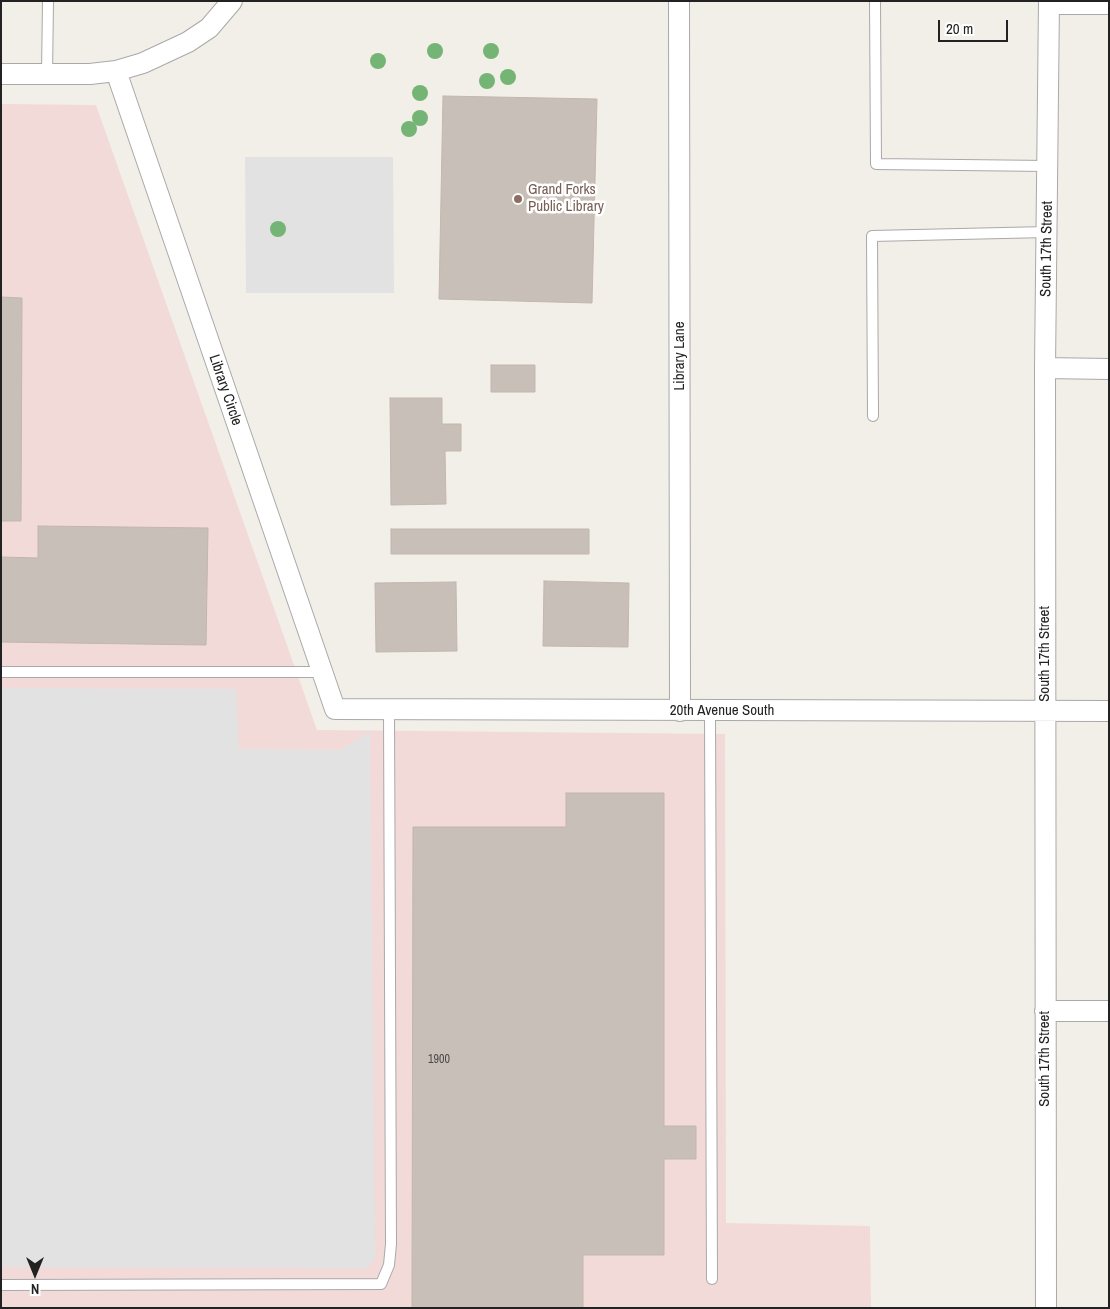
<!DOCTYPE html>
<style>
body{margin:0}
#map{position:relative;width:1110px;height:1309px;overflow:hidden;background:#f2efe9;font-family:"Archivo Narrow",sans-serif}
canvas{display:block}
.frame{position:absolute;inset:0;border:2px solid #222;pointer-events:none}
.north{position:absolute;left:10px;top:1249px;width:50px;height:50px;-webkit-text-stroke:4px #fff;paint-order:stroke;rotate:180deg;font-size:14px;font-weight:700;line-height:20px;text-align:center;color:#222}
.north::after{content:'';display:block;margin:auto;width:18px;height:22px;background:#222;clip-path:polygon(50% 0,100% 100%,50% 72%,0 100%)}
.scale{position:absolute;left:938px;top:20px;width:70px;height:22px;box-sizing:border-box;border:2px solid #222;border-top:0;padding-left:6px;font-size:15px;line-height:18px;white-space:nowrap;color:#222;-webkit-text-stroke:4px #fff;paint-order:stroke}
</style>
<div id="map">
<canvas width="1110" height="1309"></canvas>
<div class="frame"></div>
<div class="north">N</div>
<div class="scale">20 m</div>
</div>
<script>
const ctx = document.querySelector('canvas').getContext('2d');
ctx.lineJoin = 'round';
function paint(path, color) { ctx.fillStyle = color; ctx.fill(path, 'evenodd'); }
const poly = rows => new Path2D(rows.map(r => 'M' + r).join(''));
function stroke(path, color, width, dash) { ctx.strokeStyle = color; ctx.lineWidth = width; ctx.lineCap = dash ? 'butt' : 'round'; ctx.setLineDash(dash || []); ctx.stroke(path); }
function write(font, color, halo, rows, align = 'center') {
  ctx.font = font + ' "Archivo Narrow",sans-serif'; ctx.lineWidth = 5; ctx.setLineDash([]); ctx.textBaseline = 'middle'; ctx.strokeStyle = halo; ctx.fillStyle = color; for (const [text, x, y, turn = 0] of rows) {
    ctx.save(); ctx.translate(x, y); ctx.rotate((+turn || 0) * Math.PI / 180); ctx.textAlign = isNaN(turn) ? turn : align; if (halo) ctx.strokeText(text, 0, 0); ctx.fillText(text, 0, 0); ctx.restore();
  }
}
const commercial = poly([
 [1,104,96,105,317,730,725,734,726,1223,870,1226,871,1308,1,1308]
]);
const parking = poly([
 [245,157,393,157,394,293,246,293],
 [1,688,236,689,239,749,340,750,370,732,375,1259,366,1268,2,1267]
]);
const building = poly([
 [443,96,597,99,592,303,439,299,443,96],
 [1,297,22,298,21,521,1,521,1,297],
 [491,365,535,365,535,392,491,392,491,365],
 [390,398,442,398,442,424,461,424,461,451,445,451,446,504,391,505,390,398],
 [38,526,208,528,206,645,1,642,1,557,38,558,38,526],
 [391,529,589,529,589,554,391,554,391,529],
 [544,581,629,583,628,647,543,646,544,581],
 [456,582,457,651,376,652,375,583,456,582],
 [566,793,664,793,664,1126,696,1126,696,1159,664,1159,664,1255,583,1255,583,1308,412,1308,413,827,566,827,566,793]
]);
const lane = poly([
 [875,1,876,164,1047,166],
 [47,75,48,1],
 [873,416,872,236,1047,232],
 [1,672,322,672],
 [710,711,712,1279],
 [1,1285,381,1284,389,1265,391,1244,389,710]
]);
const street = poly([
 [679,1,680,711],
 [1049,4,1109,4],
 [116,71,335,709,1109,711],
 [1,74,90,74,116,71,143,63,188,42,209,28,232,1],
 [1045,368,1109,369],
 [1045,1011,1109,1011],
 [1046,1308,1045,368,1049,1]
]);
const trees = [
 [435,51],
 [491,51],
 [378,61],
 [508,77],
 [487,81],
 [420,93],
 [420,118],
 [409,129],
 [278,229]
];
const markers = [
 [518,199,5,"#8d6e63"]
];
const numberNames = [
 ["1900",439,1060]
];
const educationNames = [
 ["Grand Forks",528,190],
 ["Public Library",528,207]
];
const streetNames = [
 ["South 17th Street",1047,249,-89],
 ["Library Lane",680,356,-90],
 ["Library Circle",225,390,71],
 ["South 17th Street",1045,654,-90],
 ["20th Avenue South",722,711],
 ["South 17th Street",1045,1059,-90]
];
paint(commercial, '#f2dad9');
paint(parking, '#e2e2e2');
paint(building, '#c7bfb8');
stroke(building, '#c4b6ab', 1);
stroke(lane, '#a9a9a9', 12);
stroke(street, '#a9a9a9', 22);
stroke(lane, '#fff', 10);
stroke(street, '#fff', 20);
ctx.fillStyle = '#74b475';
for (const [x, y] of trees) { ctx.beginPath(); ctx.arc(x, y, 8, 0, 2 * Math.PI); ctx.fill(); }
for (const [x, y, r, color] of markers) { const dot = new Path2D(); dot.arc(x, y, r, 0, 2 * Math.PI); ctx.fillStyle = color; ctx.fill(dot); stroke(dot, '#fff', 2); }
write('12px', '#4b4948', null, numberNames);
write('15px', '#785e54', '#fff', educationNames, 'left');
write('15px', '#222', '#fff', streetNames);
</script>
